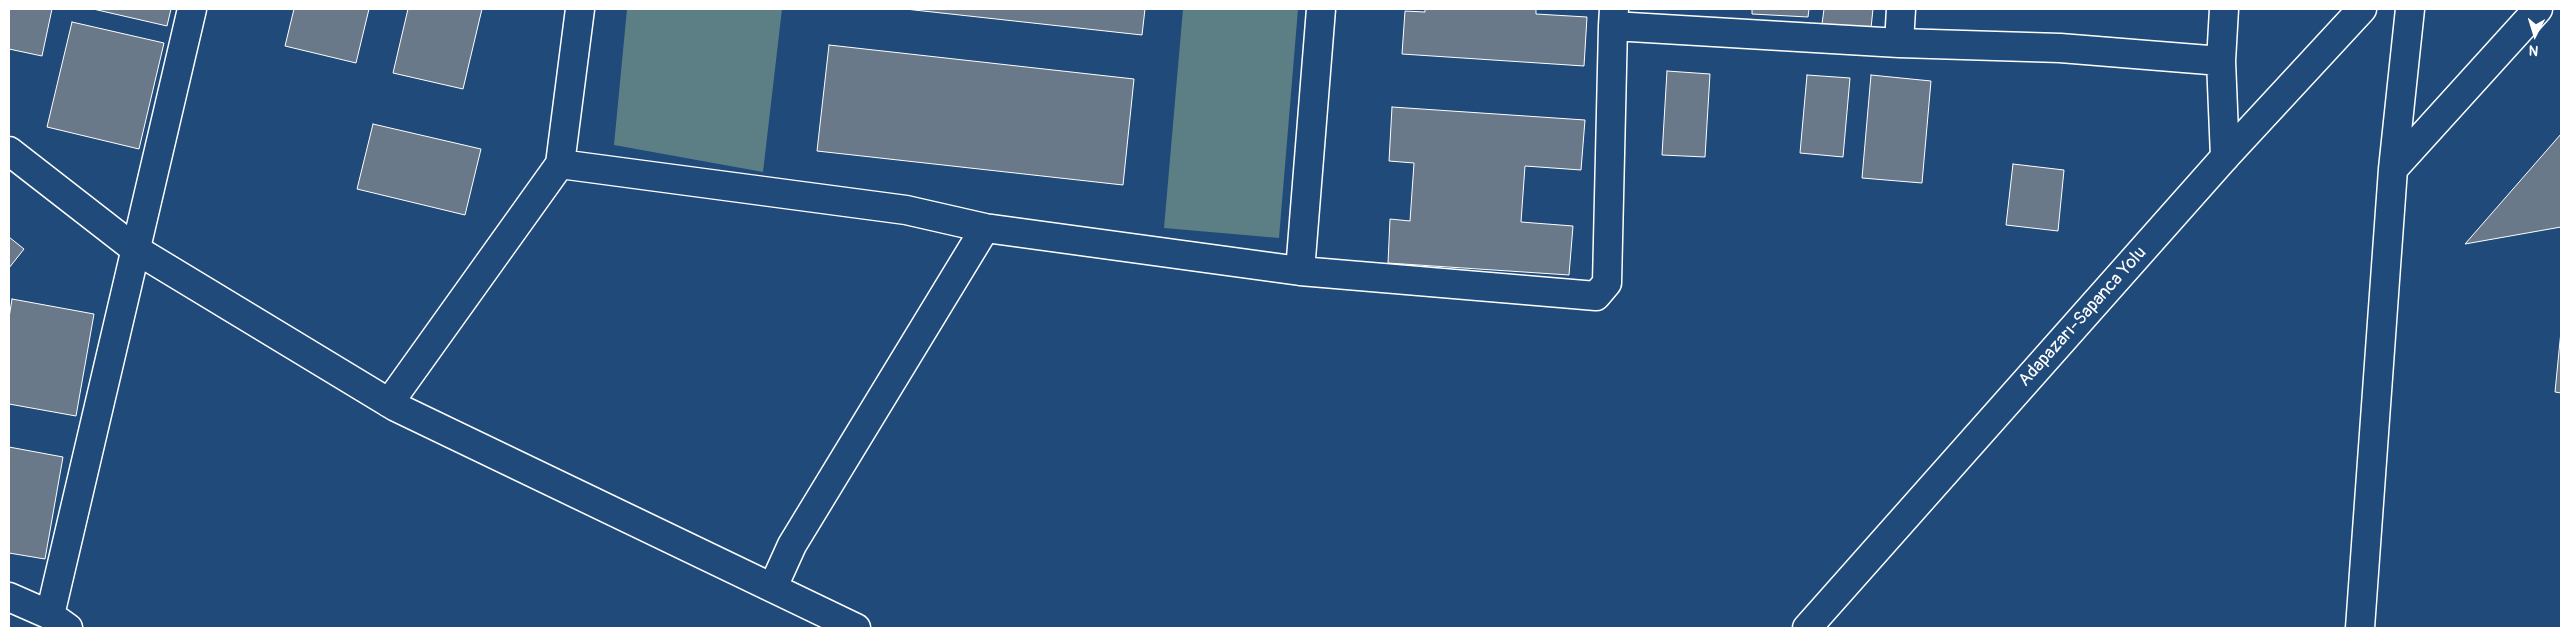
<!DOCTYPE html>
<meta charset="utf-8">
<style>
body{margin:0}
#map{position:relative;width:2570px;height:637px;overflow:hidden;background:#1f4a7a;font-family:Pangolin,sans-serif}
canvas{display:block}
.frame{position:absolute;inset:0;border:10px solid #fff;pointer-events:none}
.north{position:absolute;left:2510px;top:10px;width:50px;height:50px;-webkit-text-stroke:4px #1f4a7a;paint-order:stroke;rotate:185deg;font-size:14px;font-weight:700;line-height:20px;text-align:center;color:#fff}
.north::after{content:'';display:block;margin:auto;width:18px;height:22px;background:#fff;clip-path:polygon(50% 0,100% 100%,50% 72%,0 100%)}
</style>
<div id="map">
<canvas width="2570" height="637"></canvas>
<div class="frame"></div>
<div class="north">N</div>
</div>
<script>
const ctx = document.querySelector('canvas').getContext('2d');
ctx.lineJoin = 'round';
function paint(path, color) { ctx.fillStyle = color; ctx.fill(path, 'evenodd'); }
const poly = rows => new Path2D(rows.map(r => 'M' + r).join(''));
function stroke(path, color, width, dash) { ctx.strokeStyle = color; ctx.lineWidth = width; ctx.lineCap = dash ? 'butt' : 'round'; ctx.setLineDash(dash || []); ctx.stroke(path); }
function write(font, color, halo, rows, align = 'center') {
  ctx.font = font + ' Pangolin,sans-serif'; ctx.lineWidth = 5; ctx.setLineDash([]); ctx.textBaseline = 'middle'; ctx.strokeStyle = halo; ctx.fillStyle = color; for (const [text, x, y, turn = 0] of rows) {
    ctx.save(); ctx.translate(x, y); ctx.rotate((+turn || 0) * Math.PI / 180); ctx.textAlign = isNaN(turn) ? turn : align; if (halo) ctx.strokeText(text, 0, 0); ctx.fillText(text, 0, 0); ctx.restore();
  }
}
const green = poly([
 [627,9,782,9,763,172,614,145],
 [1183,9,1298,9,1279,238,1164,228]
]);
const building = poly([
 [9,9,52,9,42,56,9,49,9,9],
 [93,9,171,9,167,26,93,9],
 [294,9,369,9,356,63,285,46,294,9],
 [408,9,482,9,463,89,393,73,408,9],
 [905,9,1145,9,1142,35,905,9],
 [1425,9,1536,9,1536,14,1587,17,1584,66,1402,54,1405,11,1425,12,1425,9],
 [1752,9,1809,9,1808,17,1752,14,1752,9],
 [1824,9,1873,9,1871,28,1822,24,1824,9],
 [72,22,164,43,139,149,47,127,72,22],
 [829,45,1134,79,1123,185,817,151,829,45],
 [1667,71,1710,74,1705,157,1662,155,1667,71],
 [1807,75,1850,78,1843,157,1800,153,1807,75],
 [1871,75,1931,81,1922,183,1862,178,1871,75],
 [1392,107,1585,120,1581,170,1525,166,1521,222,1573,226,1569,275,1388,263,1390,219,1410,221,1414,163,1389,161,1392,107],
 [373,124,481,149,465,215,357,189,373,124],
 [2561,134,2561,227,2465,244,2561,134],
 [2013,164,2064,170,2058,231,2006,225,2013,164],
 [9,237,24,249,9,268,9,237],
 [12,299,94,314,76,416,9,404,9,318,12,299],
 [2561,331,2561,393,2555,392,2561,331],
 [9,447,63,457,45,559,9,553,9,447]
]);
const street = poly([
 [1614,9,1613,26,1899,43,2060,48,2221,61],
 [2224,9,2221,61,2225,157],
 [1899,43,1901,9],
 [9,151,135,249,396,407,856,628],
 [560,164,906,210,985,228,1300,271,1596,296,1607,283,1613,26],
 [2393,169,2538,9],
 [1300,271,1321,9],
 [389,403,560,164,580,9],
 [773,587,792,545,985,228],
 [9,597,50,615,68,628],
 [50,615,192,9],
 [2360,628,2393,169,2410,9]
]);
const secondary = poly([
 [1807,628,2225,157,2362,9]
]);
const streetNames = [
 ["Adapazarı-Sapanca Yolu",2083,317,-48]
];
paint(green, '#5b7f84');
paint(building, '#6a7989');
stroke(building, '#fff', 1);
stroke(street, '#fff', 31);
stroke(secondary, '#fff', 31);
stroke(street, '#1f4a7a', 28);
stroke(secondary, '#1f4a7a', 28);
write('18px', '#fff', '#1f4a7a', streetNames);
</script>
